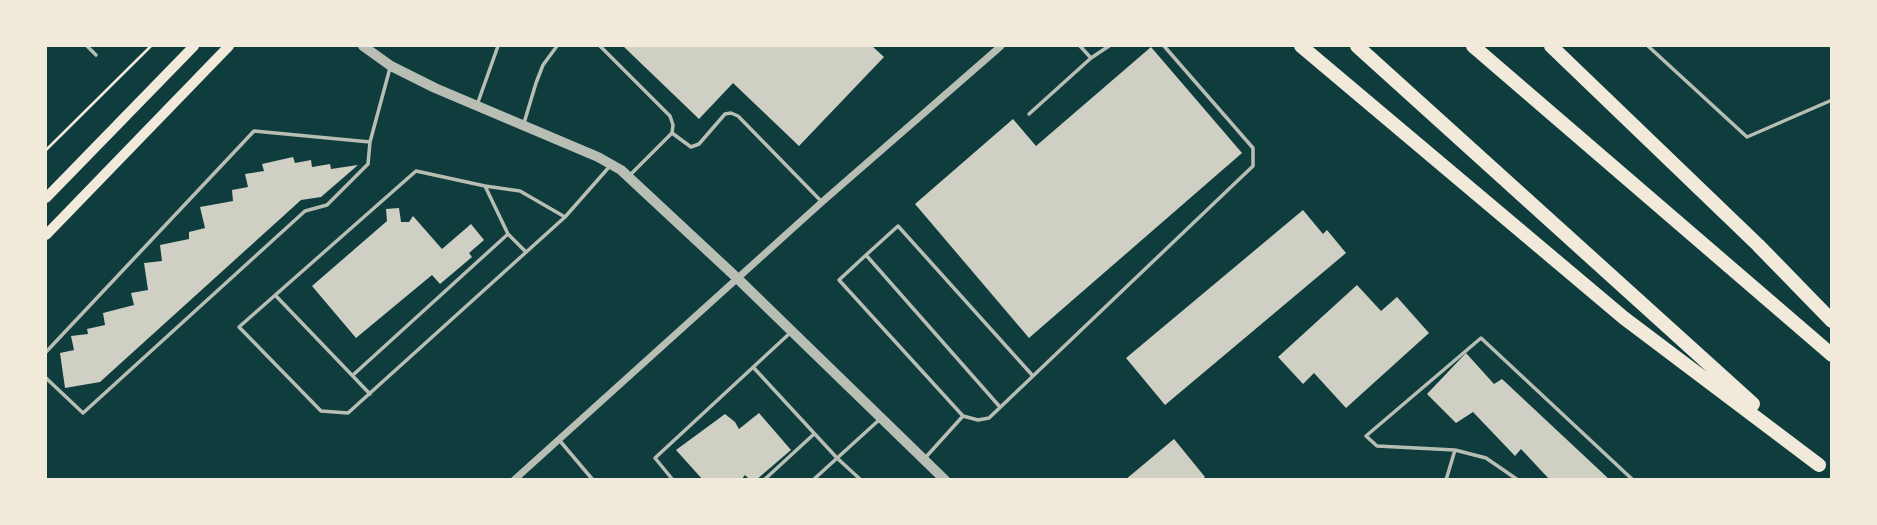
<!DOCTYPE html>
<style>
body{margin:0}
#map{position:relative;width:1877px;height:525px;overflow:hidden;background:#0f3d3e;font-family:Ubuntu,sans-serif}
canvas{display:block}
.frame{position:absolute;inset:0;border:47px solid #f1e9da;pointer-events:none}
</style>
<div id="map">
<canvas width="1877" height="525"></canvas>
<div class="frame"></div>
</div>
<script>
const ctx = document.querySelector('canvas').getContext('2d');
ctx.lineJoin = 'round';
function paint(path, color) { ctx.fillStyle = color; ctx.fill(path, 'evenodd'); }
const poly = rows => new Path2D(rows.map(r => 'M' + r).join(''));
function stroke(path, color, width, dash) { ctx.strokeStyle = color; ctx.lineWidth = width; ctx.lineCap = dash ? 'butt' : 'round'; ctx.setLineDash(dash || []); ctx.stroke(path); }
const building = poly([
 [623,46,872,46,884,57,799,146,733,83,699,119],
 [1151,47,1242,153,1029,338,915,204,1013,119,1036,146],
 [293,157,295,163,311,160,312,167,330,164,331,169,358,165,321,197,301,200,100,382,65,388,60,353,74,350,71,336,88,334,87,329,105,325,103,313,134,305,131,293,148,290,144,263,162,261,160,245,189,239,189,232,205,228,200,207,233,201,232,190,248,187,245,174,264,171,262,164],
 [399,208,401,222,409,222,413,216,442,249,471,224,484,240,469,253,472,257,440,284,432,275,356,338,312,286,387,221,386,209],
 [1303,210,1323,234,1327,230,1346,253,1165,405,1126,358],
 [1357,285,1381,311,1397,297,1429,333,1346,408,1314,373,1303,384,1278,357],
 [1466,353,1494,384,1502,379,1610,480,1550,480,1521,449,1515,456,1473,412,1456,423,1427,394],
 [759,413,791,450,756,480,750,480,745,475,741,480,703,480,676,450,725,414,735,422,739,429],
 [1174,439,1205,477,1202,480,1125,480]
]);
const path = poly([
 [46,150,151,46]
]);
const service = poly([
 [87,46,96,55],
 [600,46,670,116,673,125,672,133,630,175],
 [1080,46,1091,58,1109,46],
 [1648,46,1747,137,1832,100],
 [477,105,498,46],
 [1029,114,1091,58],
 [524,123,536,83,543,65,557,46],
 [672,133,691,147,699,144,725,114,731,113,738,116,822,202],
 [485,186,520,191,565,217],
 [526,252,508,234,485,186,416,171,239,327,321,411,348,413,565,217,610,166],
 [866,255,839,280,963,416],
 [276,296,370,394],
 [46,352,254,131,370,142],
 [753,367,837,458,861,480],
 [353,375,508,234],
 [46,378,83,413,305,211,327,205,368,164,370,142,390,68],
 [1000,407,866,255,898,226,1033,376],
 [560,441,593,480],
 [925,458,963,416,978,420,989,418,1253,166,1253,148,1164,46],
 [673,480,655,458,790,333],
 [764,480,814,434],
 [813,480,879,420],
 [1446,480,1455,450],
 [1518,480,1486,458,1455,450,1377,446,1366,436,1481,338,1633,480]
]);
const minor = poly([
 [514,480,822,202,1001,46]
]);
const tertiary = poly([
 [363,46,391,66,435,88,598,157,621,170,737,278,945,480]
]);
const secondary = poly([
 [46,198,194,46],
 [46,235,229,46]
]);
const motorway = poly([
 [1301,46,1624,318,1819,465],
 [1357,46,1753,404],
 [1473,46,1832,355],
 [1551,46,1758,245,1832,321]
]);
paint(building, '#cfcfc3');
stroke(path, '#f1e9da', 2.5);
stroke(service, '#b8beb3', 3.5);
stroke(minor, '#b8beb3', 7);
stroke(tertiary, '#b8beb3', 10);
stroke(secondary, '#f1e9da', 10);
stroke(motorway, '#f1e9da', 14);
</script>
